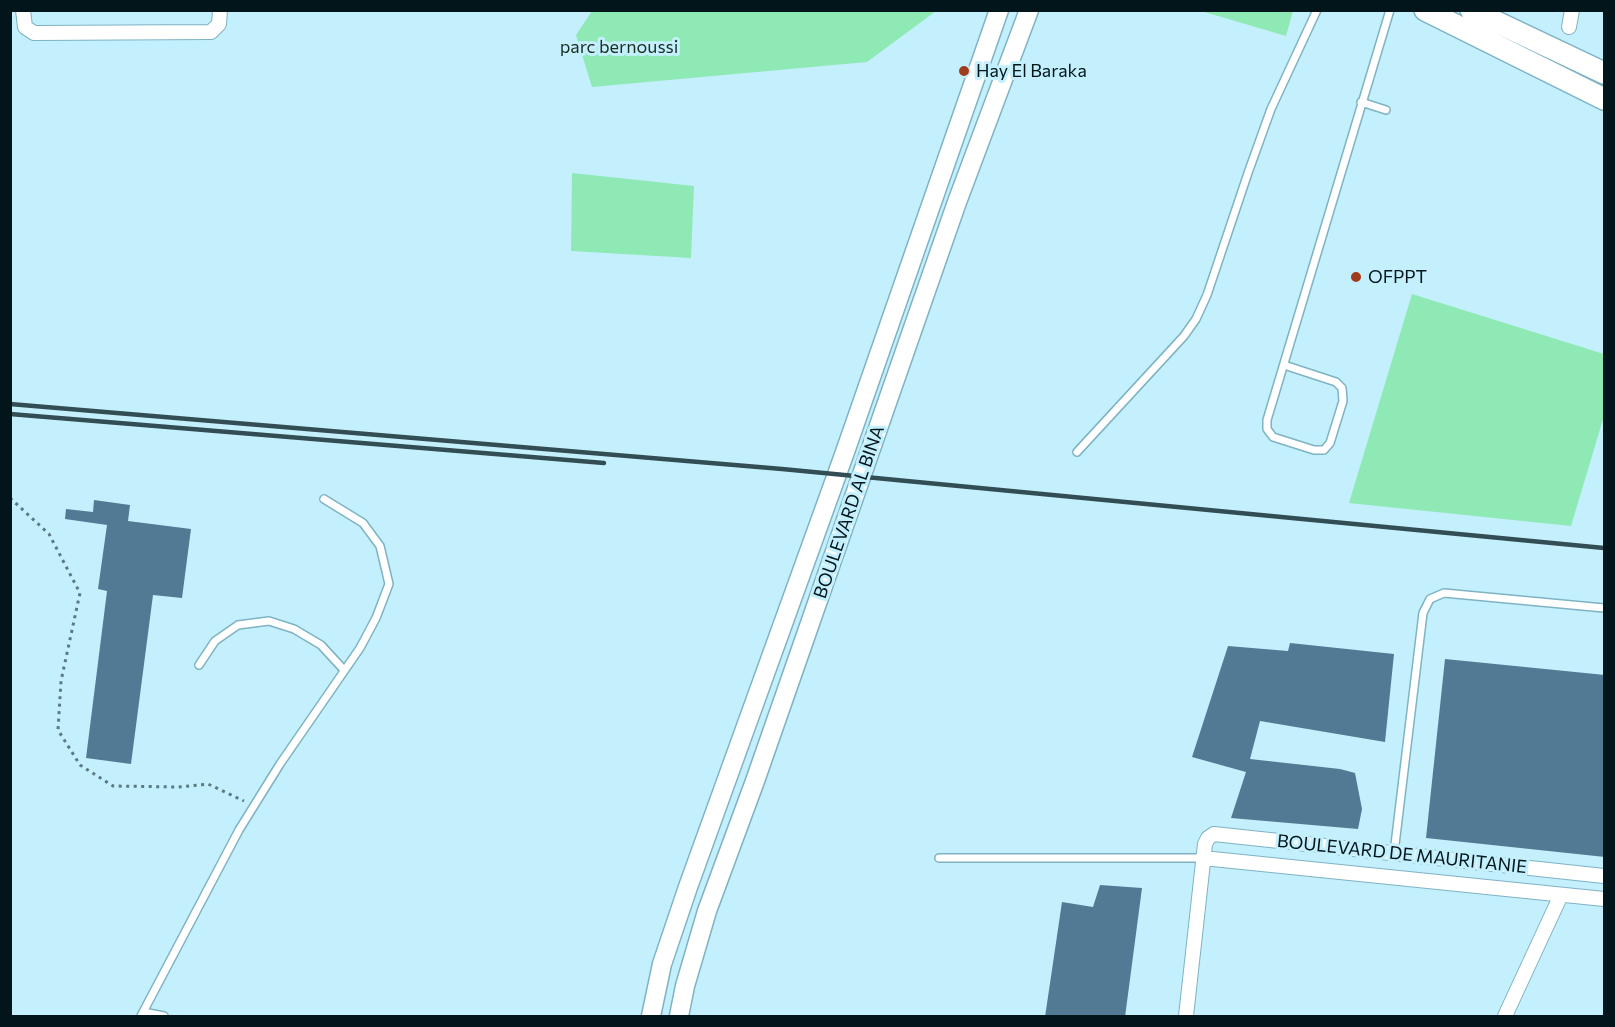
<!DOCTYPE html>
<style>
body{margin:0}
#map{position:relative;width:1615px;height:1027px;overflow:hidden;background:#c4f0fd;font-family:Commissioner,sans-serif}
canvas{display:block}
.frame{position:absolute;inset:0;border:12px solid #01151a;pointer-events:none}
</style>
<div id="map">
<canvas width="1615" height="1027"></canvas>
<div class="frame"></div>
</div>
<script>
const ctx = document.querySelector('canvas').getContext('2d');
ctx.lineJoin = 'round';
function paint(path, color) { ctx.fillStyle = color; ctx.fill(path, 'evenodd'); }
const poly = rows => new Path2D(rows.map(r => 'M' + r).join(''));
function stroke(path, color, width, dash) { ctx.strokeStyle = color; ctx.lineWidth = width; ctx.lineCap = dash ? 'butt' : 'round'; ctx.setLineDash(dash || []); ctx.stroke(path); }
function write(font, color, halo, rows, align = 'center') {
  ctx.font = font + ' Commissioner,sans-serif'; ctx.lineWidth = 6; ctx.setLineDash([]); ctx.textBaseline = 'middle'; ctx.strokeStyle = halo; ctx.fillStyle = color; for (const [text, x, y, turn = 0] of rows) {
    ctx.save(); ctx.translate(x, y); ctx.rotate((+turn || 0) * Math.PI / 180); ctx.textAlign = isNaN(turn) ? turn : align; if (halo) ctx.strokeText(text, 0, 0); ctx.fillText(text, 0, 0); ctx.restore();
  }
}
const green = poly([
 [592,11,592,10,936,11,867,62,592,87,576,35],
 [1201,11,1293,10,1293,11,1286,36],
 [572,173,694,186,691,258,571,251],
 [1412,294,1604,354,1604,416,1571,526,1349,503]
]);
const building = poly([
 [94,500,130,505,128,521,191,529,182,598,153,595,131,764,86,758,107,591,98,589,107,525,65,519,66,509,93,512],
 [1290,643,1394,654,1385,742,1260,721,1250,759,1340,769,1355,773,1362,809,1358,829,1231,818,1246,772,1192,757,1228,646,1288,651],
 [1445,659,1605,675,1605,857,1426,838],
 [1100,885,1142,888,1125,1017,1045,1017,1062,902,1093,907]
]);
const path = poly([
 [10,498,49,534,80,593,61,681,58,730,80,765,113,786,178,787,208,784,244,801]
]);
const lane = poly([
 [1361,102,1386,110],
 [1284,365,1336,382,1342,388,1343,401,1330,443,1324,450,1314,450,1273,437,1267,429,1267,420,1390,10],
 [1077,452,1184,336,1196,319,1207,295,1248,173,1271,109,1317,10],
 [199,665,215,641,238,625,269,621,294,629,321,645,344,670],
 [1394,853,1423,613,1430,599,1444,593,1604,608],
 [939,858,1203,858],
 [143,1012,164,1016],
 [141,1016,239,830,280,764,360,648,376,618,389,584,380,546,363,523,324,499]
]);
const street = poly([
 [23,10,25,27,34,33,211,32,219,24,220,10],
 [1569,27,1572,10],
 [1203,858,1604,899],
 [1186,1016,1205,844,1208,838,1214,834,1604,876],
 [1505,1016,1561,895]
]);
const secondary = poly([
 [651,1016,662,964,688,887,845,452,999,10],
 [679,1016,685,986,707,911,755,781,957,202,1029,10]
]);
const primary = poly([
 [1425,10,1604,99],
 [1471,10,1604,73]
]);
const rail = poly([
 [10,404,782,469,1604,548],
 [10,414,604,463]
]);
const markers = [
 [964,71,6,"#a23b19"],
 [1356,277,6,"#a23b19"]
];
const parkNames = [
 ["parc bernoussi",619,47]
];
const poiNames = [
 ["Hay El Baraka",976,71],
 ["OFPPT",1368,277]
];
const streetNames = [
 ["BOULEVARD AL BINA",849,512,-71],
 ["BOULEVARD DE MAURITANIE",1402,854,6]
];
paint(green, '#8ee9b5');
paint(building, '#527a94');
stroke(lane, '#7eb3c3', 10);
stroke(street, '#7eb3c3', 16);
stroke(secondary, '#7eb3c3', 21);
stroke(primary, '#7eb3c3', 24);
stroke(path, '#5a7981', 3, [3, 4.5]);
stroke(lane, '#fff', 7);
stroke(street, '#fff', 14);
stroke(secondary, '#fff', 18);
stroke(primary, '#fff', 21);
stroke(rail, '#334d54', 4.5);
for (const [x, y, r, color] of markers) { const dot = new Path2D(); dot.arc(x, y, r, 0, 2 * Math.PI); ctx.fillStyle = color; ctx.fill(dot); stroke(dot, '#c4f0fd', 2); }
write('18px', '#1a2e22', '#c4f0fd', parkNames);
write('18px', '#01151a', '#c4f0fd', poiNames, 'left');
write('18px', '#01151a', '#c4f0fd', streetNames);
</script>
